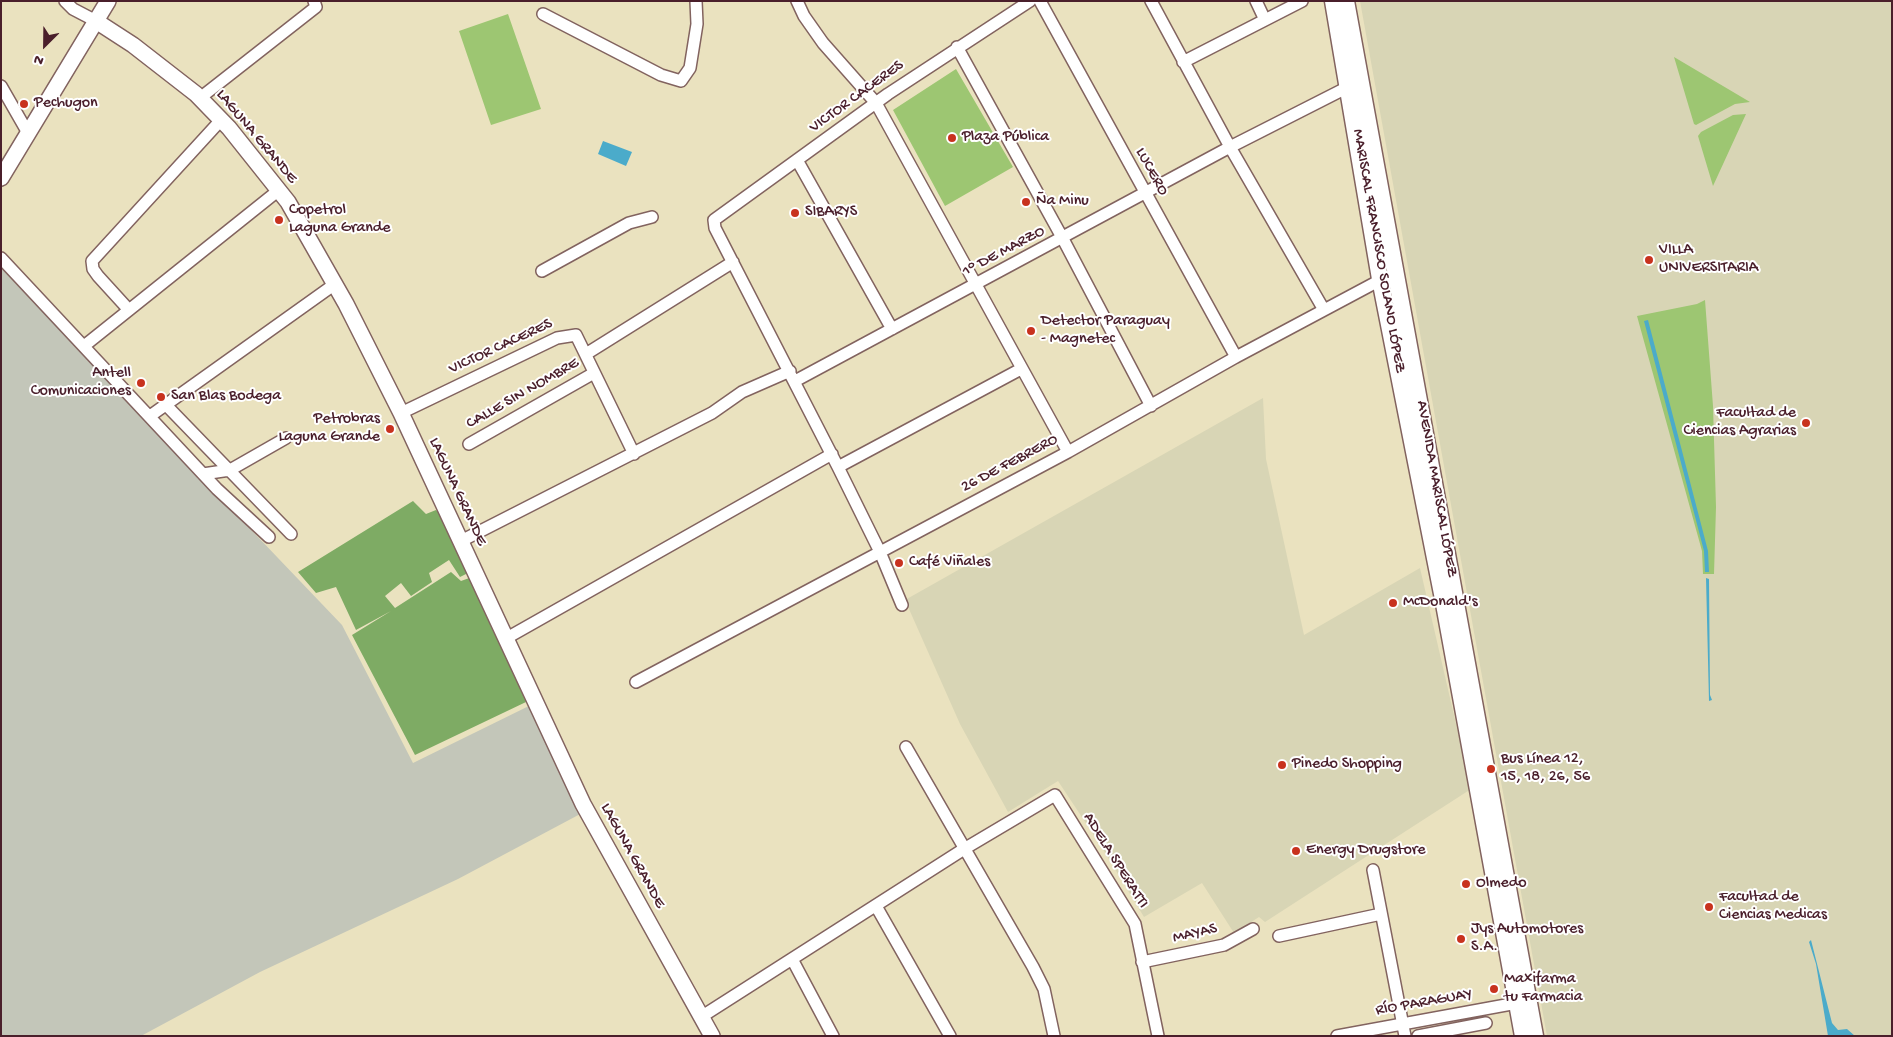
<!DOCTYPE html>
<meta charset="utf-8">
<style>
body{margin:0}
#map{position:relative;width:1893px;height:1037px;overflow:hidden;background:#eae2bf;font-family:"Gochi Hand",sans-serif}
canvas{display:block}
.frame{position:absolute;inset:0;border:2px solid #4a1f2b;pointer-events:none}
.north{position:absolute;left:20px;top:20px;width:50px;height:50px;-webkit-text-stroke:4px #fff;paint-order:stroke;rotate:203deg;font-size:14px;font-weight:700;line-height:20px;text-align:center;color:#4a1f2b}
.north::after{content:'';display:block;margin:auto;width:18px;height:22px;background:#4a1f2b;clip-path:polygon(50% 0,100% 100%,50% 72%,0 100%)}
</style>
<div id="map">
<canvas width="1893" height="1037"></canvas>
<div class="frame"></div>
<div class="north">N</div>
</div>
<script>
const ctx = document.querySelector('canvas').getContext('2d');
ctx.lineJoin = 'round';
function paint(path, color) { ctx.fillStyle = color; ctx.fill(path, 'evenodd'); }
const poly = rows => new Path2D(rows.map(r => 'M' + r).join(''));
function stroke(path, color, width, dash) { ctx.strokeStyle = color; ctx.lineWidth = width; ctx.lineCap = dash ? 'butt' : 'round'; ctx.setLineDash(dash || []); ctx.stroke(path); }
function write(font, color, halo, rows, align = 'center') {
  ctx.font = font + ' "Gochi Hand",sans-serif'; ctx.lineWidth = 4; ctx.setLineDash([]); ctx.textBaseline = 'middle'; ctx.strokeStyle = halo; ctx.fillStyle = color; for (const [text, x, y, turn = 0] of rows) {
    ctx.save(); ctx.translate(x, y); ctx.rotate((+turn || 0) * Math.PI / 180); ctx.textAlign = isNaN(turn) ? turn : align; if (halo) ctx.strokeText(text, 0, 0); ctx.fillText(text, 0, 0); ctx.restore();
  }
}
const built = poly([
 [1360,1,1892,1,1892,1036,1547,1036],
 [1263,398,1266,459,1304,635,1420,568,1471,789,1265,922,1259,917,1234,933,1202,883,1144,917,1101,846,1058,781,1008,812,960,724,905,600]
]);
const industrial = poly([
 [1,268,342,625,413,763,535,703,584,812,458,879,260,972,141,1036,1,1036]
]);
const green = poly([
 [508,14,541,109,491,125,459,31],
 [1674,57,1750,102,1735,104,1696,125,1694,124],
 [956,69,1013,167,945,206,893,110],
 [1746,114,1713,186,1698,136,1701,132,1733,115],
 [1705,300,1713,406,1716,507,1714,574,1703,574,1702,551,1637,316,1697,304]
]);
const forest = poly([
 [413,501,426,514,436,510,445,518,470,572,460,577,449,560,429,573,432,582,411,596,401,583,385,596,395,608,451,572,461,581,472,577,526,702,415,755,352,635,391,611,356,630,336,587,316,593,298,572]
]);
const water = poly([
 [603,141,632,152,626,166,598,154],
 [1648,320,1708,551,1709,572,1705,572,1704,551,1644,321],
 [1706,578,1709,579,1710,695,1712,700,1709,701],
 [1811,940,1832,1023,1838,1030,1847,1029,1855,1036,1828,1036,1816,964,1809,942]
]);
const minor = poly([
 [65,1,73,9,96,21],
 [797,1,804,16,823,43,876,103,1068,452],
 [1040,1,1236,357],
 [1151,1,1230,147,1324,310],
 [1256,1,1265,20],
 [543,14,661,75,681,81,690,68,697,24,696,1],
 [957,47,1063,239,1151,406],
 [1183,62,1302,1],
 [1,86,28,133],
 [200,98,316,7,314,1],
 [797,160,892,329],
 [1,258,217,489,269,537],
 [542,271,629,223,652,217],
 [129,310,98,276,93,269,92,261,221,120],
 [84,346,279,190],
 [586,354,733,262],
 [795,381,1230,147,1354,84],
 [166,405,291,534],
 [401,413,557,338,576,335,634,454],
 [150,416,335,284],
 [469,444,594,373],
 [838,467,1021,369],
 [203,474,230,470,286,438],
 [461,541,712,413,742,392,790,371],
 [902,605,880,552,838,467,715,228,714,220,888,94,1030,1],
 [505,639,832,454],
 [636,682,1068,452,1236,357,1386,277],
 [906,747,1033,967,1044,989,1054,1036],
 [1373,870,1405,1036],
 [876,906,950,1036],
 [1279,936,1381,914],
 [792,959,833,1036],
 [1142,962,1224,945,1253,929],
 [701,1017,964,849,1055,795,1135,924,1158,1036],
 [1337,1036,1517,1003],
 [1418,1036,1486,1023]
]);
const major = poly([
 [96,21,133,45,196,94,229,128,288,202,346,304,401,413,583,804,712,1036],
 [1,178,108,1]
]);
const highway = poly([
 [1333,1,1380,279,1444,604,1523,1036],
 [1346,1,1535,1036]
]);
const markers = [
 [24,104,5,"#c8321e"],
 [952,138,5,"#c8321e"],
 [1026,202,5,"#c8321e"],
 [795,213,5,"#c8321e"],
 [279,220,5,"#c8321e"],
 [1649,260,5,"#c8321e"],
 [1031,331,5,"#c8321e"],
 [141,383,5,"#c8321e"],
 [161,397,5,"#c8321e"],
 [1806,423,5,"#c8321e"],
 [390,429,5,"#c8321e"],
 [899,563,5,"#c8321e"],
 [1393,603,5,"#c8321e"],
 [1282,765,5,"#c8321e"],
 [1491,769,5,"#c8321e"],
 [1296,851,5,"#c8321e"],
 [1466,884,5,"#c8321e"],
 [1709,907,5,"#c8321e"],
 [1461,939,5,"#c8321e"],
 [1494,989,5,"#c8321e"]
];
const streetNames = [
 ["VICTOR CACERES",857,97,-36],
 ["LAGUNA GRANDE",256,137,50],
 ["LUCERO",1151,172,61],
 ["MARISCAL FRANCISCO SOLANO LÓPEZ",1378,251,80],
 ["1° DE MARZO",1004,252,-28],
 ["VICTOR CACERES",501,347,-25],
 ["CALLE SIN NOMBRE",523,394,-30],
 ["26 DE FEBRERO",1010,464,-28],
 ["AVENIDA MARISCAL LÓPEZ",1436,489,80],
 ["LAGUNA GRANDE",457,492,65],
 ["LAGUNA GRANDE",632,856,61],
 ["ADELA SPERATTI",1115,861,58],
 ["MAYAS",1195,934,-13],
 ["RÍO PARAGUAY",1424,1003,-10]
];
const poiNames = [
 ["Pechugon",34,104],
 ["Plaza Pública",962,138],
 ["Ña Minu",1036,202],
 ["Copetrol",289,211],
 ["Laguna Grande",289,229],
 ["SIBARYS",805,213],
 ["VILLA",1659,251],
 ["UNIVERSITARIA",1659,269],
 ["Detector Paraguay",1041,322],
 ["- Magnetec",1041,340],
 ["Antell",131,374,"right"],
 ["Comunicaciones",131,392,"right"],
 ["San Blas Bodega",171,397],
 ["Facultad de",1796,414,"right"],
 ["Ciencias Agrarias",1796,432,"right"],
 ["Petrobras",380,420,"right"],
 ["Laguna Grande",380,438,"right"],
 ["Café Viñales",909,563],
 ["McDonald's",1403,603],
 ["Bus Línea 12,",1501,760],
 ["15, 18, 26, 56",1501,778],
 ["Pinedo Shopping",1292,765],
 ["Energy Drugstore",1306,851],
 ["Olmedo",1476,884],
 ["Facultad de",1719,898],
 ["Ciencias Medicas",1719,916],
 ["Jys Automotores",1471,930],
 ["S.A.",1471,948],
 ["Maxifarma",1504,980],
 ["tu Farmacia",1504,998]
];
paint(built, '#d8d5b5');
paint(industrial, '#c3c6b9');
paint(green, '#9dc672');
paint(forest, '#7eab64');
paint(water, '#4babca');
stroke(minor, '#82635f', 14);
stroke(major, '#82635f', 18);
stroke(highway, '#82635f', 19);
stroke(minor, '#fff', 11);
stroke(major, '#fff', 15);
stroke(highway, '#fff', 16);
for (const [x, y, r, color] of markers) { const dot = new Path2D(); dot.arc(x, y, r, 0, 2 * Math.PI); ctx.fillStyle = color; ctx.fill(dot); stroke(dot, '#fff', 2); }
write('16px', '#4a1f2b', '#fff', streetNames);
write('16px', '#4a1f2b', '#fff', poiNames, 'left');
</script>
